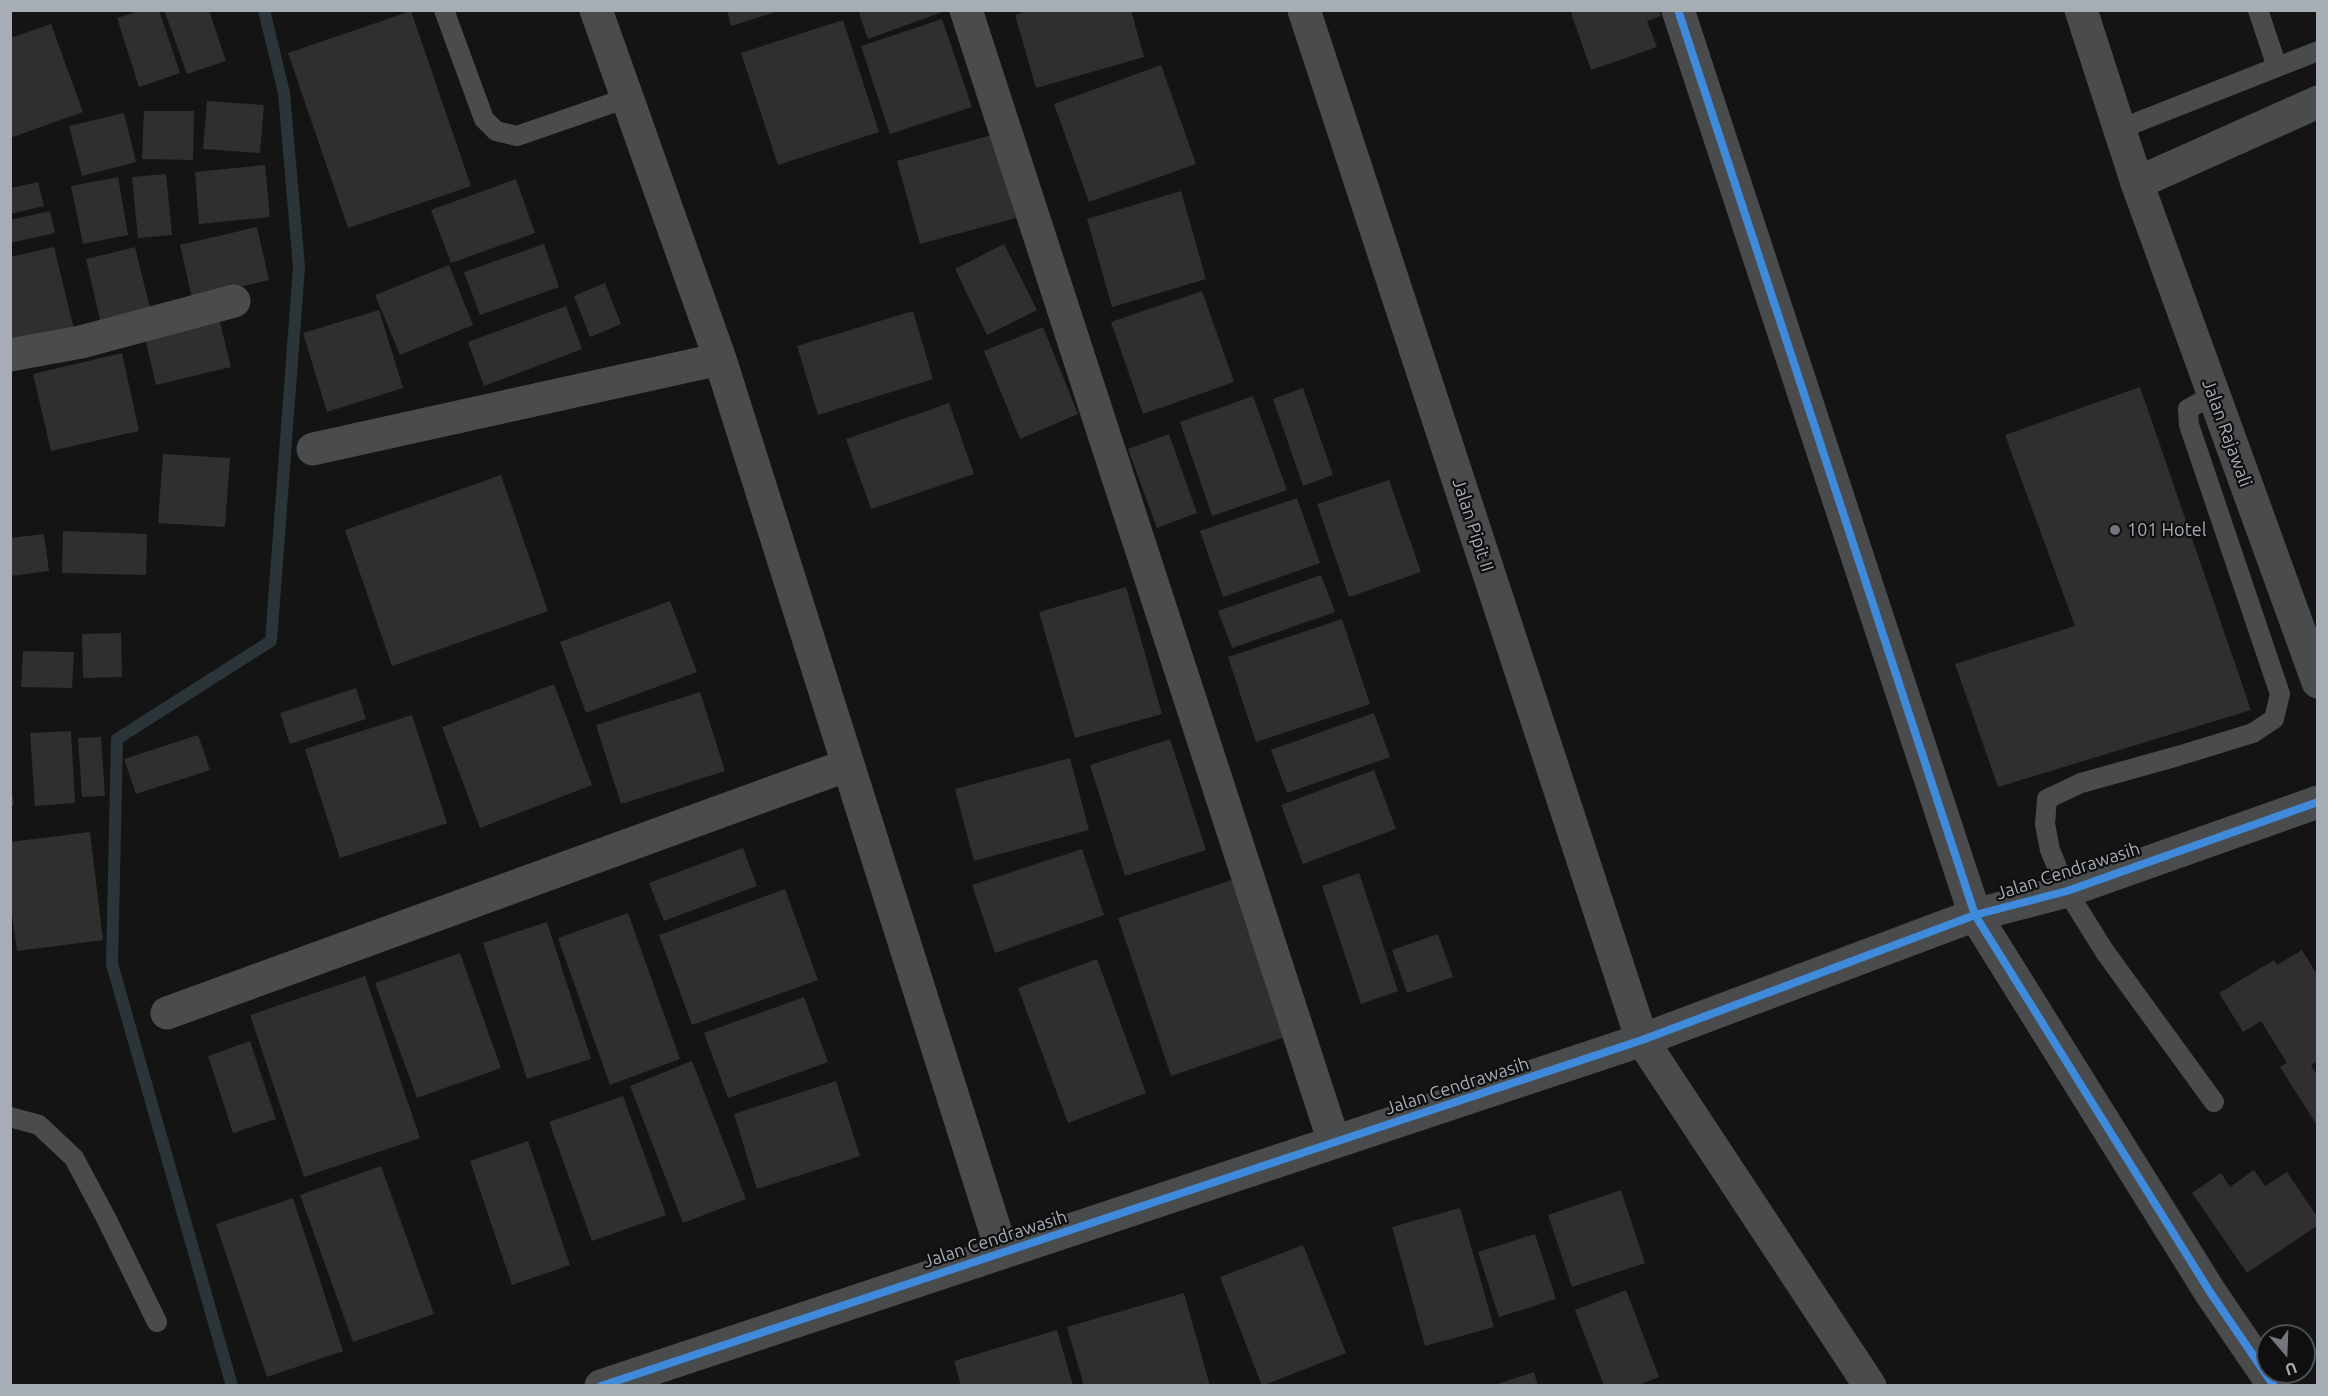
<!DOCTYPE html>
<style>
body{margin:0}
#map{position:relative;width:2328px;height:1396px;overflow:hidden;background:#141415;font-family:Ubuntu,sans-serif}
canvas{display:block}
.frame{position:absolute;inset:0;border:12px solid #a6adb5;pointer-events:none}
.north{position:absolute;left:2256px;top:1324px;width:60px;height:60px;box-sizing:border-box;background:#0f0f10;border:2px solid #4b4e52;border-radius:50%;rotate:161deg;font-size:16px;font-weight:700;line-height:24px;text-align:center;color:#a6adb5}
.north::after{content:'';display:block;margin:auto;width:21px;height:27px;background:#73777d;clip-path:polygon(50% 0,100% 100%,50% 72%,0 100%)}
</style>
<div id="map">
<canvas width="2328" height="1396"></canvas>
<div class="frame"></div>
<div class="north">U</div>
</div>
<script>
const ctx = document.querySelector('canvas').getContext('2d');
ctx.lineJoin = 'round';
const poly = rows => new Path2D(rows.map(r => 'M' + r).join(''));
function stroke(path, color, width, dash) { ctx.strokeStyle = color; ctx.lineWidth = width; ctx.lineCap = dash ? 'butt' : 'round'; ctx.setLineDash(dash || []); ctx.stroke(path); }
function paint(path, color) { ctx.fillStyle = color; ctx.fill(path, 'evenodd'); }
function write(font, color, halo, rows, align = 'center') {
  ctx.font = font + ' Ubuntu,sans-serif'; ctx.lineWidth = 4.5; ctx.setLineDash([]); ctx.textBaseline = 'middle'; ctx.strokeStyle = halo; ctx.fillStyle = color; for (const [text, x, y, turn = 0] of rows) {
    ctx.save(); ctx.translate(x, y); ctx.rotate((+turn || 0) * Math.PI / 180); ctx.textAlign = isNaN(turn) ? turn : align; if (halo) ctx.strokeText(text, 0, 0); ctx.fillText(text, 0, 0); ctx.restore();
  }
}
const stream = poly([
 [232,1386,112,964,117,739,271,641,299,267,284,93,264,10]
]);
const building = poly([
 [142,10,159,10,180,73,139,87,117,18],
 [164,10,209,10,226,61,187,74],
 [727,10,779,10,779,11,731,26],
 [858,10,945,10,945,11,868,39],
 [1031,10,1131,10,1144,57,1036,88,1015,15],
 [1570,10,1659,10,1661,16,1647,21,1657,47,1591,70],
 [411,11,471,186,348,228,288,53],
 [942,19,972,107,890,134,861,46],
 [843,20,879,132,778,165,741,53],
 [51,24,83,112,10,138,10,38],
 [1161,65,1196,164,1089,202,1054,104],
 [207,101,264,105,260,153,203,149],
 [144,111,194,111,193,160,142,159],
 [124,113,136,162,82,176,69,126],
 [992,135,1016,218,920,244,897,161],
 [265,165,270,217,199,224,195,172],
 [166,174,172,235,138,238,132,177],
 [118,177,128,235,83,244,71,186],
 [516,179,535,233,451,263,431,210],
 [38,182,44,206,10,214,10,188],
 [1181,191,1206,279,1112,307,1087,219],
 [50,211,55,233,10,243,10,220],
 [257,227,269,280,192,298,180,245],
 [544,244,559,287,480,315,464,272],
 [1004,244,1037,310,987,335,955,269],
 [54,247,74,329,10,344,10,257],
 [135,247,150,308,100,320,86,259],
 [449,265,473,325,400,355,375,295],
 [605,283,621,324,590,337,574,296],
 [1202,291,1234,382,1143,414,1111,322],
 [566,306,582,349,484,386,468,342],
 [217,310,231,367,156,385,143,329],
 [379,310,403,388,327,412,303,333],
 [913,311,933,379,818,415,797,346],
 [1043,327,1078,414,1020,439,984,351],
 [122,353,139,431,51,451,33,374],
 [2140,387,2251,710,1998,787,1955,664,2075,626,2005,435],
 [1303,388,1333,475,1303,486,1273,399],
 [1253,396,1287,490,1212,516,1180,422],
 [949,403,974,474,871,509,846,439],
 [1169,434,1197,513,1157,528,1128,449],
 [163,454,230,458,225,527,158,523],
 [501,475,548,611,392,666,345,530],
 [1389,480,1421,572,1349,597,1317,504],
 [1297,498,1320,563,1223,597,1200,531],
 [63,531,147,534,146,575,62,573],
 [44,534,49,571,10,576,10,538],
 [1321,575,1335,612,1232,648,1218,611],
 [1126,587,1162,714,1075,738,1039,612],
 [670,601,697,672,586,713,560,642],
 [1342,619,1370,704,1256,742,1228,657],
 [121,633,122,677,83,678,82,634],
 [23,651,74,652,72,688,21,687],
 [554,684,592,785,480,828,442,727],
 [356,688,366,719,290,744,280,713],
 [700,692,725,771,621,804,596,725],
 [1374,713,1390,757,1287,793,1271,750],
 [412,715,447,823,340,858,305,749],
 [71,731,75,803,35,806,30,733],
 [198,735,210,770,136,794,124,759],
 [101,737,105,796,82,797,78,738],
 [1170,739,1206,850,1125,876,1090,765],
 [1070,758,1089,830,974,861,955,789],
 [1374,770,1396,829,1303,864,1281,805],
 [10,781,14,805,10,805],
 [90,832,103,940,17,951,10,900,10,842],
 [743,848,757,886,664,921,649,883],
 [1082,849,1104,915,995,953,972,885],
 [1359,873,1398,991,1361,1004,1322,886],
 [1235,879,1288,1036,1171,1076,1118,918],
 [785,889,818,980,692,1025,659,935],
 [628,913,680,1059,610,1085,558,938],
 [547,922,591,1059,527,1079,483,943],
 [1438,934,1453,977,1407,993,1392,950],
 [2302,950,2318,976,2318,1061,2311,1065,2318,1077,2318,1127,2280,1067,2287,1063,2261,1021,2243,1032,2219,993,2274,960,2277,965],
 [460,953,501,1068,417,1098,375,983],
 [1097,959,1146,1093,1068,1123,1018,988],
 [365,976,420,1138,304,1177,250,1015],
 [804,997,828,1062,728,1098,704,1033],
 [250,1041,276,1119,233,1133,208,1056],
 [692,1061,746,1199,683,1223,630,1086],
 [836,1081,860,1156,757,1189,734,1114],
 [623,1096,666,1215,592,1241,549,1122],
 [528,1141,570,1265,512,1285,470,1161],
 [381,1166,434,1314,353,1342,300,1195],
 [2254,1170,2265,1186,2287,1172,2318,1218,2318,1225,2247,1273,2192,1193,2221,1173,2230,1187],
 [1621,1190,1645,1263,1572,1287,1548,1215],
 [293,1198,343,1351,267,1377,216,1224],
 [1460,1208,1494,1327,1425,1346,1392,1227],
 [1535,1234,1556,1299,1499,1317,1478,1252],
 [1303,1245,1346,1353,1262,1386,1220,1277],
 [1626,1290,1659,1377,1636,1386,1604,1386,1575,1310],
 [1184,1293,1210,1386,1084,1386,1067,1327],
 [1057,1330,1073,1386,961,1386,954,1361],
 [1534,1372,1538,1386,1494,1386,1494,1385]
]);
const service = poly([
 [444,10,484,119,496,131,517,136,627,98],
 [2258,10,2277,67],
 [2120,129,2318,51],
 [2213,395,2188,409,2189,425,2280,694,2274,719,2253,733,2178,756,2081,783,2047,799,2045,824,2050,850,2067,891,2105,952,2214,1102],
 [10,1117,39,1125,74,1158,106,1218,157,1322]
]);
const minor = poly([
 [596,10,720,359,1002,1252],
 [966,10,1334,1142],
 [1304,10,1642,1040,1870,1386],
 [1678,10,1975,915,2210,1292,2274,1386],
 [2137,183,2318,102],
 [10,355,81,342,234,301],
 [313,449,720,359],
 [167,1013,848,765],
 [601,1386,1642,1040,1975,915,2067,891,2318,802]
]);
const tertiary = poly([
 [2081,10,2137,183,2318,682]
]);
const cycleway = poly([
 [1678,10,1975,915,2210,1292,2274,1386],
 [601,1386,1642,1040,1975,915,2067,891,2318,802]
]);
const markers = [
 [2115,530,6,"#73777d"]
];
const streetNames = [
 ["Jalan Rajawali",2227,433,70],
 ["Jalan Pipit II",1473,525,72],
 ["Jalan Cendrawasih",2068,871,-18],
 ["Jalan Cendrawasih",1457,1086,-18],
 ["Jalan Cendrawasih",995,1239,-18]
];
const poiNames = [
 ["101 Hotel",2127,530]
];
stroke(stream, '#2b3539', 12);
paint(building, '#2f2f30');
stroke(service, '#494b4d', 20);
stroke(minor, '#494b4d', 33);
stroke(tertiary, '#494b4d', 33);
stroke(cycleway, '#408adc', 8);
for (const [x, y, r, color] of markers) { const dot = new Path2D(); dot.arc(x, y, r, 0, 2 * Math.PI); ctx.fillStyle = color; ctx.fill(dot); stroke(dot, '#0f0f10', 2); }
write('18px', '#a6adb5', '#0f0f10', streetNames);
write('18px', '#a6adb5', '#0f0f10', poiNames, 'left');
</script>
